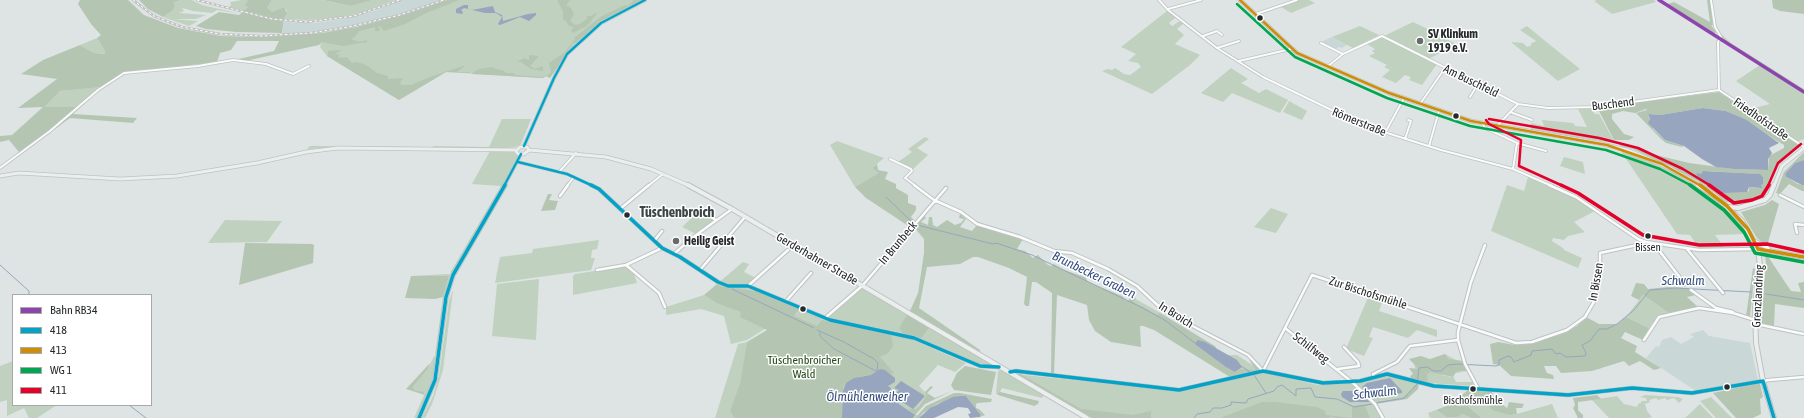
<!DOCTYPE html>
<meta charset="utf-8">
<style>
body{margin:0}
#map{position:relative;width:1804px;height:418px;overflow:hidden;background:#dee4e4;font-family:"Asap Condensed",sans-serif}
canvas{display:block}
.legend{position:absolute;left:12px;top:294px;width:140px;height:112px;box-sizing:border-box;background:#fff;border:1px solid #a8aaaa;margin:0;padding:5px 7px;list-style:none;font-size:12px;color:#262a2b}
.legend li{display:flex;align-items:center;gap:8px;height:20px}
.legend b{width:20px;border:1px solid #a8aaaa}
</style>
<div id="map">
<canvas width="1804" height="418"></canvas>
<ul class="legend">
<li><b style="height:5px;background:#8e44ad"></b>Bahn RB34</li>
<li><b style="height:5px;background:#02a3c6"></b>418</li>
<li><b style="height:5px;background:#cd8d09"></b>413</li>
<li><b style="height:5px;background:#00a651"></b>WG 1</li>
<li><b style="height:5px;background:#e4002b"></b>411</li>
</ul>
</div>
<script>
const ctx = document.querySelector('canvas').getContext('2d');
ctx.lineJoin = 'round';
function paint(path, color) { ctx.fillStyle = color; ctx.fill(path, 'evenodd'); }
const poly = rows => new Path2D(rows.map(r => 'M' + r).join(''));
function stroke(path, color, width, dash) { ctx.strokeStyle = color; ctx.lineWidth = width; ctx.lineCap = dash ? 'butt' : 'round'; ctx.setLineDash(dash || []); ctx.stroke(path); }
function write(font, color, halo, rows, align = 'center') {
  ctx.font = font + ' "Asap Condensed",sans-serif'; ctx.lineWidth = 3; ctx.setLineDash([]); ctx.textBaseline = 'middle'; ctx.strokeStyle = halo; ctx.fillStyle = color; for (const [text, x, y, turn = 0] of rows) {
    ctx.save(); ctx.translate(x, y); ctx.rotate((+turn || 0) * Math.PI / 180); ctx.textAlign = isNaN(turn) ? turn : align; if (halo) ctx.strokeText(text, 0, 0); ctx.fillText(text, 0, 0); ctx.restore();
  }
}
const built = poly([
 [400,0,443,0,375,22,332,31,282,36,284,22,316,23,343,19,375,11],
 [1332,37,1347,45,1342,48,1339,47,1335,49,1321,42],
 [1703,330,1709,336,1750,343,1758,380,1696,391,1646,358,1656,346,1659,347,1662,340,1671,337,1681,344,1694,337,1690,334]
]);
const green = poly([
 [181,0,192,0,202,5,241,14,217,10,212,13,193,11,182,8,184,11,179,13,206,15,196,19,173,19,198,21,189,26,163,17,172,11,173,3],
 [242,0,248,0,244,6,248,7,244,12,228,8,231,5,230,2],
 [272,0,323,0,349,6,373,0,395,0,360,13,337,18,307,20,284,19,287,11,284,7,272,12,269,11,267,8],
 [460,0,640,0,596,24,574,43,576,43,550,78,546,76,543,78,446,72,399,100,327,56,320,47,323,37,397,22],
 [1298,0,1309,0,1315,3,1291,13,1281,7],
 [1597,0,1654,0,1656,2,1612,14,1594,1],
 [1167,11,1176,17,1169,23,1172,26,1180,21,1184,23,1177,29,1184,35,1175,44,1200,55,1190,65,1152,94,1102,71,1108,69,1112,70,1115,68,1124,74,1130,75,1141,67,1138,63,1128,61,1136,54,1121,47],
 [1413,22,1438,34,1457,45,1428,59,1384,36],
 [1360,26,1379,35,1353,48,1332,37],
 [1527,26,1544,40,1580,69,1558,81,1511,42,1523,43,1527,47,1532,45,1530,44,1536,41,1520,30],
 [1719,32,1731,43,1804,89,1804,139,1796,142,1769,121,1750,109,1770,104,1736,81,1760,65,1720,40,1722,38],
 [1382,37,1437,64,1422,85,1409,80,1411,77,1405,75,1396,83,1382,77,1390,70,1384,67,1387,65,1369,56,1375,53,1372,51,1375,49,1365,43],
 [97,38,105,51,103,54,94,53,80,45],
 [1231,68,1248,79,1241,83,1259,93,1266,89,1288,100,1280,113,1232,93,1223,102,1201,93],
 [101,87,77,107,43,107,60,91],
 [1289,101,1307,111,1302,120,1283,112],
 [1591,108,1595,114,1599,114,1615,143,1531,131,1531,123,1544,126,1542,120,1573,123,1575,126,1587,127,1578,109],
 [502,119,531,119,521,144,515,147,489,147,518,147,493,149,433,148,433,146,489,147],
 [925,137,929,139,917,148,928,155,913,169,898,162,912,152,908,149],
 [837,141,884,158,872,168,880,173,855,187,830,145],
 [321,145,312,146,431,147,344,147,307,149,310,146,321,145,432,146],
 [1620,150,1660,164,1680,175,1710,194,1739,222,1747,233,1753,246,1746,234,1715,235,1724,247,1708,248,1699,248,1690,235,1677,234],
 [490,151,512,151,518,156,511,171,508,173,510,174,504,185,502,185,504,186,454,271,450,273,501,186,472,184],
 [1564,157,1583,162,1585,174,1560,166],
 [1528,177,1574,197,1595,211,1574,222,1585,232,1568,236,1564,240,1553,238,1552,241,1563,248,1564,250,1582,258,1578,268,1491,231,1507,185,1524,191],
 [1271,208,1288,214,1276,233,1254,227],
 [699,211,714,220,696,234,682,227],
 [225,220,282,221,267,242,208,243],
 [599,240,597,249,592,250,591,258,595,258,591,270,495,283,500,257,532,253,533,249],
 [743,262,749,264,744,272,756,278,746,288,786,302,824,320,906,337,966,363,955,372,938,365,919,386,925,392,926,396,916,409,909,409,918,416,931,418,735,418,730,411,735,418,715,418,738,344,747,342,741,383,768,330,766,328,747,340,731,344,724,316,701,309,666,315,666,307,704,295,716,303,742,311,717,284],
 [627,266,634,274,637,283,573,295,573,276,575,274],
 [449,274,451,276,438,355,435,355,443,297,449,276,411,276],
 [539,279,536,340,492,336,497,284],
 [864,288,907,314,899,328,902,333,829,318,829,316,860,289],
 [453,290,443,370,432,404,425,418,422,418,433,396,439,376,449,301],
 [1369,295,1383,299,1379,311,1437,330,1437,337,1417,330,1408,338,1373,327,1369,337,1373,338,1364,356,1346,349],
 [1643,295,1669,313,1657,317,1649,328,1626,317],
 [1132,297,1164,315,1210,346,1228,355,1237,355,1263,372,1318,385,1357,383,1386,375,1418,383,1402,398,1371,402,1382,418,1093,418,1015,374,1178,391,1232,377,1123,307],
 [930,327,993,365,993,366,989,367,976,364,921,339],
 [1445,354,1456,360,1462,361,1464,366,1441,375,1452,377,1452,376,1456,372,1463,372,1456,373,1453,376,1456,382,1472,382,1475,386,1428,383,1418,379,1413,360,1431,359],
 [434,356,437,357,431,387,416,418,414,418,425,393,415,390,413,387,428,369],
 [13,361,13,405,57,405,37,418,29,418,24,408,7,416,7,400,0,402,0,366],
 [1002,370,1043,394,1043,396,1042,398,1002,388,1000,392,996,393,998,371],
 [1645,395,1678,397,1683,399,1679,403,1674,398,1667,400,1665,398,1658,400,1656,398,1649,400,1650,402,1645,404,1647,411,1652,417,1649,418,1609,418,1592,400,1617,396,1624,404,1637,407,1638,404,1642,402,1641,401,1647,401,1646,398,1640,397],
 [1711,397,1732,418,1716,418,1700,401],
 [1458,398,1463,400,1494,398,1499,411,1509,410,1513,415,1552,404,1558,418,1482,418],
 [1700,404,1713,418,1685,418],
 [1436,410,1442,414,1452,417,1463,414,1471,418,1430,418,1428,413]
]);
const forest = poly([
 [80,0,128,0,144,15,178,28,221,36,262,37,322,33,356,27,406,14,447,0,460,0,426,13,405,24,384,31,380,26,378,27,380,31,375,31,375,27,359,31,355,37,351,39,360,42,367,40,367,42,343,46,322,42,319,45,245,61,234,60,274,51,279,41,237,41,231,50,220,53,217,62,125,73,103,87,60,91,44,107,77,107,87,98,90,99,73,114,137,118,133,123,70,118,24,152,19,152,9,140,0,142,0,136,12,135,43,107,18,108,57,79,21,74,43,60,80,45,94,53,104,54,105,51,97,38,101,35,91,24,78,4],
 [139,0,181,0,173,3,175,5,172,11,163,17,148,9],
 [248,0,272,0,267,8,272,12,284,7,287,13,284,19,282,33,236,32,206,29,196,26,219,12,239,15,248,7,244,6],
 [323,0,373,0,350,6],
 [557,0,570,0,566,6,570,7,574,14,570,21,575,25,580,24,588,18,586,16,591,16,598,12,587,26,573,33,571,30,574,27,569,26,566,21,563,20,563,11],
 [633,0,643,0,603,20,576,43,573,43,550,78,546,76,543,78,471,74,479,69,491,67,504,71,506,73,514,73,515,75,542,77,548,75,551,72,549,63,564,53,575,39,574,38,602,16,625,5,628,6,633,1],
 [1660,0,1668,4,1674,2,1710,22,1707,0,1710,0,1713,25,1711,25,1716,32,1714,34],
 [1772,0,1804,0,1804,14,1780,11,1773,8],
 [342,50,334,55,340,54,338,58,347,57,352,63,357,62,366,65,377,73,388,76,388,79,403,78,400,83,401,85,411,85,430,77,466,65,457,72,470,72,470,73,446,72,399,100,327,56,328,54,328,51],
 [529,55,539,56,530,66,535,69,543,66,543,71,531,69,521,62,517,62,524,58,529,60],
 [1719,92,1800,146,1776,167,1765,195,1753,202,1727,202,1703,184,1685,174,1633,149,1621,146,1617,142,1632,146,1652,154,1689,163,1734,169,1768,170,1769,156,1784,148,1784,145,1748,123,1745,119,1726,111,1703,108,1660,115,1648,114,1653,129,1665,140,1684,146,1682,147,1666,143,1661,139,1636,113,1647,110,1646,109,1635,113,1623,111,1612,114,1612,119,1624,134,1634,137,1629,140,1614,140,1599,111,1600,107],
 [1706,171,1758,174,1763,177,1761,186,1759,188,1749,187,1749,191,1744,192,1734,191,1721,193,1699,178,1696,174,1701,174],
 [1804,152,1804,160,1795,163,1785,174,1786,177,1798,184,1804,185,1804,191,1802,191,1789,184,1780,194,1776,193,1784,172],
 [877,164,878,170,888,172,885,179,896,184,896,188,908,195,908,203,916,206,916,210,911,217,915,221,910,227,866,198,855,187,879,173,872,168],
 [548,194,552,194,549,200,558,201,555,210,541,211],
 [1772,200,1779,204,1767,246,1757,238,1741,212,1765,205],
 [960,214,966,219,960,227,972,231,977,225,1023,239,1017,249,1025,251,1033,258,1038,255,1048,265,1051,266,1054,264,1064,270,1085,277,1088,282,1122,296,1126,300,1128,301,1132,296,1135,297,1136,299,1133,302,1157,315,1160,313,1215,346,1217,350,1200,340,1196,345,1226,367,1236,372,1240,369,1256,370,1250,361,1252,359,1261,370,1230,377,1154,330,1143,326,1140,326,1141,347,1111,342,1095,331,1089,320,1087,305,1057,295,1054,374,1051,374,1052,293,1036,282,1032,282,1029,306,1026,306,1024,304,1027,277,1009,268,978,257,973,257,960,264,927,267,919,308,980,350,980,352,910,311,918,293,924,253,924,239,914,227,924,215,926,218,921,222,928,225,929,217,932,217,933,225,937,227,947,220,955,225,961,223,964,219,959,218],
 [245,243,312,244,314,245,313,263,239,285],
 [1768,252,1769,258,1791,291,1801,292,1798,283,1804,282,1804,308,1775,304,1774,326,1760,323,1766,265,1765,253],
 [1753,268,1755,269,1750,317,1746,316],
 [411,276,449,276,443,297,435,299,405,298],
 [1636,283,1644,284,1648,289,1668,287,1688,288,1696,295,1687,297,1698,307,1669,313,1643,295,1639,300,1631,296],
 [717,284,722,287,757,291,786,302,799,308,794,316,817,326,822,320,891,333,893,346,888,353,880,357,894,373,891,374,880,369,871,375,861,376,846,383,843,387,842,418,735,418,730,411,740,384,747,342,767,330,740,317,741,312,716,303,704,295],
 [907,314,930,327,921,339,902,333,899,328],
 [1586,317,1599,324,1617,324,1626,317,1649,328,1643,340,1625,332,1621,338,1637,346,1635,352,1661,368,1654,370,1640,361,1629,366,1624,361,1592,371,1561,373,1556,366,1544,366,1547,373,1553,375,1554,379,1511,376,1499,365,1493,364,1490,344,1498,342,1515,345,1533,343,1561,334,1577,326],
 [1445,354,1448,359,1462,361,1467,371,1456,372,1453,377,1430,372,1427,375,1428,383,1411,379,1410,376,1413,374,1409,368,1419,369,1409,359,1421,356,1430,359],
 [430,363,428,369,413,387,415,390,424,392,425,395,406,389],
 [965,366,996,372,991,395,954,390,951,385,957,373],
 [1019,373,1081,409,1133,415,1151,411,1151,418,1092,418,1017,374],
 [1418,383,1419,384,1418,389,1407,399,1376,404,1373,402,1402,398],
 [1755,384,1760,384,1763,397,1760,399,1761,414,1753,418,1736,418,1713,393],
 [931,386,933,387,927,393,935,398,952,391,925,404,915,415,908,409,916,409,919,406,926,396,925,392],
 [1468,390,1492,392,1494,398,1459,399,1482,418,1471,418,1463,414,1456,417,1447,417,1436,410,1451,404],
 [1000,392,1039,401,1038,404,1034,406,998,395,996,393],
 [954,393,960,393,992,399,991,402,978,403,976,404,976,408,979,409,985,415,980,417,980,414,966,396,937,404,923,413,919,418,915,418,926,406],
 [1597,395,1601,399,1578,402,1578,410,1583,415,1583,418,1578,418,1573,408,1575,405,1573,398],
 [1498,401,1507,408,1509,402,1524,404,1522,408,1516,408,1517,414,1510,415,1492,410,1489,405],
 [1262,402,1275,402,1317,407,1325,411,1326,415,1352,418,1352,406,1373,404,1365,406,1370,418,1336,418,1329,416,1330,418,1220,418]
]);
const water = poly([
 [464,5,468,5,468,9,472,10,493,6,495,12,502,15,503,21,528,14,536,13,536,15,529,21,520,17,500,25,498,24,502,17,496,13,485,13,464,8,461,10,463,12,462,14,456,13,456,9],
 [1703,108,1726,111,1745,119,1779,143,1769,148,1772,153,1768,159,1768,170,1734,169,1716,167,1702,159,1684,146,1665,140,1648,123,1650,119,1648,114,1660,115],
 [1804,160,1804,185,1802,185,1786,177,1785,174,1795,163],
 [1703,171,1760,174,1763,177,1763,184,1761,185,1762,188,1749,187,1747,192,1721,193,1697,176,1696,173,1701,174],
 [1198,340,1205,342,1237,360,1242,367,1235,372,1226,367,1196,345,1195,343],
 [880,369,885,370,895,378,895,382,888,386,891,388,889,395,890,398,915,415,913,418,842,418,843,391,846,383,854,378,871,375],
 [1390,378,1402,391,1402,393,1374,399,1362,387,1367,383],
 [901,381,925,396,913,409,893,396,899,390,894,388],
 [1343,391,1358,391,1371,402,1350,402,1342,397,1341,394],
 [961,396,966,396,980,414,980,417,970,418,968,414,971,413,968,408,958,407,934,418,919,418,930,408,953,397]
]);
const stream = poly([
 [886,197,913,223],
 [917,225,993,244,996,243,1032,255,1143,308,1166,321,1195,343],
 [0,265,29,291,29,294],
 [732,289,814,328],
 [1766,294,1804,300],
 [817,330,844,342,874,359,878,363,877,371],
 [820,332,820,336,834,349,876,371],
 [1241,366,1250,372],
 [1254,375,1266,393],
 [1375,403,1404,398,1417,384,1419,368,1427,367,1434,371,1441,371,1448,365,1457,364,1496,366,1499,365,1499,360,1508,356,1511,357,1514,362,1531,355,1532,351,1552,349,1556,354,1560,353,1566,357,1585,356,1586,353,1582,345,1590,341,1599,329,1607,329,1617,324,1634,310,1650,290,1675,288,1751,292],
 [129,405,146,418],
 [1194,418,1197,414,1210,412,1213,408,1222,408,1231,405,1231,402,1246,403,1248,399,1274,391,1277,387,1282,385,1296,396,1296,389,1311,388,1315,397,1337,399,1354,407,1372,404]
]);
const minorFar1 = poly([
 [1159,0,1168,10,1217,48,1263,77,1365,126,1441,150,1513,169,1552,186],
 [1711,0,1715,27,1721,37,1718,42,1719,90],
 [1168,9,1201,0],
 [1256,14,1297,0],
 [1203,36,1217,31,1222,35],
 [1321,43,1343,54],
 [1217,48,1239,41],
 [1239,61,1291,49],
 [1327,67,1343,54,1382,36,1518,104],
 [1719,90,1804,147],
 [1470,97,1478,84],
 [1420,104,1445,68],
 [1510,112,1532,120],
 [1482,123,1485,128,1517,143,1513,169],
 [1497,126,1518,104,1548,108,1596,107,1719,90],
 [1385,133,1404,98],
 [1405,139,1411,121,1408,120],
 [1517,143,1546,151],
 [1429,146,1439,111],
 [890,159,911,169,912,171,905,178,916,186],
 [518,162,567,174,593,186],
 [0,168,50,131,98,90,124,73,198,66,233,60,266,64,293,74,309,66],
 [559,172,576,153],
 [567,186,574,177],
 [648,186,663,174]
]);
const minor = poly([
 [591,185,599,189,662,248,680,257,718,282,728,286,748,286,830,320,914,338,980,366,999,367],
 [914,185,934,200,961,212,977,224,1020,237,1054,251,1072,253,1108,269,1137,286,1164,311,1248,355,1263,371,1312,275,1516,343,1532,342,1567,330,1585,317,1595,300,1600,270,1600,253,1642,244,1644,242],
 [1549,185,1576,197,1638,239,1646,242,1699,250,1757,249],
 [1780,195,1804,207],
 [560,196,568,185],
 [620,209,649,185],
 [702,212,716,220],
 [1797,233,1795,224,1804,225],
 [654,241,662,231],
 [1654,244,1685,284],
 [1687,249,1723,293],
 [674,254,692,238,732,209],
 [626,265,659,293,665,307],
 [597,270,626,265,662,248],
 [700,270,745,217],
 [748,286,788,250],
 [1691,290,1716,308,1733,312],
 [787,300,811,273],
 [825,318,862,286,946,188],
 [1756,324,1804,334],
 [1285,328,1352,382,1375,404,1383,418],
 [1644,340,1659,317,1699,308,1733,313,1755,320],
 [1338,369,1359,366,1358,362,1344,347],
 [1010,372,1016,371,1179,390,1263,371,1323,383,1360,381,1387,374,1434,386,1568,395,1632,388,1692,393,1769,380,1804,377],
 [1374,376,1373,374,1397,362,1410,346,1458,340],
 [1478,388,1465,364,1458,340,1458,332,1471,282,1485,245]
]);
const tertiaryFar1 = poly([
 [524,146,554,78,567,54,601,23,645,0],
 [504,186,521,154]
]);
const tertiary = poly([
 [1754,241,1768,248],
 [1758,249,1804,257],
 [419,418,435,380,446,297,453,275,505,185]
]);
const secondaryFar1 = poly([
 [1240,0,1297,53,1389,93,1471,121,1598,143,1627,150,1670,168,1700,186],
 [520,147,527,147,529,150,524,154,518,154,516,151,520,147],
 [529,150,606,157,651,169,690,186],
 [0,176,19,173,120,179,177,176,257,163,306,152,338,148,516,150],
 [1774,186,1782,166,1804,148]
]);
const secondary = poly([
 [688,185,732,209,1087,418],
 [1698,185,1714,195,1742,221,1758,249,1760,266,1755,307,1756,343,1763,381,1774,418],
 [1729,207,1738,208,1765,200,1770,195,1774,185]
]);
const rail = poly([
 [133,0,154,16,182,27,220,34,262,36,311,33,348,27,400,15,444,0],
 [197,0,272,19,306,22,354,16,400,0]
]);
const bus1Far1 = poly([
 [524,146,554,78,567,54,601,23,645,0],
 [518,162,567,174,593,186],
 [504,186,521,154]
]);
const bus1 = poly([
 [591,185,599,189,662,248,680,257,718,282,728,286,748,286,830,320,914,338,980,366,999,367],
 [1010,372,1016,371,1179,390,1263,371,1323,383,1360,381,1387,374,1434,386,1568,395,1632,388,1692,393,1763,381],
 [1763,381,1774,418],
 [419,418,435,380,446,297,453,275,505,185]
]);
const bus2Far1 = poly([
 [1240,0,1297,53,1389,93,1471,121,1607,145,1662,164,1701,186]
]);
const bus2 = poly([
 [1700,185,1727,206,1748,229,1758,249,1804,257]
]);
const bus3Far1 = poly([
 [1237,4,1295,57,1387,98,1470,126,1606,150,1660,169,1692,186]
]);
const bus3 = poly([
 [1690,185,1724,210,1744,232,1755,253,1803,262]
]);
const bus4Far1 = poly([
 [1489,119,1599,138,1638,148,1683,169,1711,186],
 [1486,120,1489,124,1521,140,1519,166,1563,186],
 [1768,186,1778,163,1801,144]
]);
const bus4 = poly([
 [1561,185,1578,193,1643,235,1699,245,1767,244,1804,252],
 [1709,185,1734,203,1752,200,1762,196,1769,185]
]);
const rail1 = poly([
 [1659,0,1804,92]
]);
const markers = [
 [1260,18,3.5,"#262a2b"],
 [1420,41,4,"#666b6c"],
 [1456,116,3.5,"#262a2b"],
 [627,215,3.5,"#262a2b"],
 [1648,236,3.5,"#262a2b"],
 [676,241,4,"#666b6c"],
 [803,309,3.5,"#262a2b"],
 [1727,387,3.5,"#262a2b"],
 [1473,389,3.5,"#262a2b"]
];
const busNames = [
 ["Bissen",1648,248],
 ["Bischofsmühle",1473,401]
];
const poiNames = [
 ["SV Klinkum",1428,34],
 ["1919 e.V.",1428,48],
 ["Heilig Geist",684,241]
];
const streetNames = [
 ["Am Buschfeld",1471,81,26],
 ["Buschend",1613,104,-7],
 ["Friedhofstraße",1761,119,35],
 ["Römerstraße",1359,122,22],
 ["In Brunbeck",898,243,-50],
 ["Gerderhahner Straße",817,259,30],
 ["In Bissen",1596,282,-80],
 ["Zur Bischofsmühle",1368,293,18],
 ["Grenzlandring",1758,296,-87],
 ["In Broich",1176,315,32],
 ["Schilfweg",1311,348,38]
];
const parkNames = [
 ["Tüschenbroicher",804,360],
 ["Wald",804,374]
];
const waterNames = [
 ["Brunbecker Graben",1094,275,26],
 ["Schwalm",1683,281],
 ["Schwalm",1375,393,-6],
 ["Ölmühlenweiher",867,397]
];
const quarterNames = [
 ["Tüschenbroich",677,213]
];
paint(built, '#cad7d7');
paint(green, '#c0d1bf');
paint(forest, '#b4c6b2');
paint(water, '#97a6be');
stroke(stream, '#97a6be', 1);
stroke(minorFar1, '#bec2c2', 3.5);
stroke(minor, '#bec2c2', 4.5);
stroke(tertiaryFar1, '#bec2c2', 4);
stroke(tertiary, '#bec2c2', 5.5);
stroke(secondaryFar1, '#bec2c2', 4.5);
stroke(secondary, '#bec2c2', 6);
stroke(minorFar1, '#fafbfb', 2);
stroke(minor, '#fafbfb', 2.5);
stroke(tertiaryFar1, '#fafbfb', 2.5);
stroke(tertiary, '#fafbfb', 3.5);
stroke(secondaryFar1, '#eaeeed', 3);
stroke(secondary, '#eaeeed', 4);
stroke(rail, '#c1c2c2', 2.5);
stroke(rail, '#fff', 1, [2.5]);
stroke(bus1Far1, '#02a3c6', 2.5);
stroke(bus1, '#02a3c6', 3.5);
stroke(bus2Far1, '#cd8d09', 2.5);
stroke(bus2, '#cd8d09', 3.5);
stroke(bus3Far1, '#00a651', 2.5);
stroke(bus3, '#00a651', 3.5);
stroke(bus4Far1, '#e4002b', 2.5);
stroke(bus4, '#e4002b', 3.5);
stroke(rail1, '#8e44ad', 3.5);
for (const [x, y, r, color] of markers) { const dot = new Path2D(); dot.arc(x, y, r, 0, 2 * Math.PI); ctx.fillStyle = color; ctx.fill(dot); stroke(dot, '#fff', 1.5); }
write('11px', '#262a2b', '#fff', busNames);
write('bold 12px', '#262a2b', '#fff', poiNames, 'left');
write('12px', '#262a2b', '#fff', streetNames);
write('12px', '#244817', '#fff', parkNames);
write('italic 13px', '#344d7e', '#fff', waterNames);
write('bold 14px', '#3a4444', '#fff', quarterNames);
</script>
